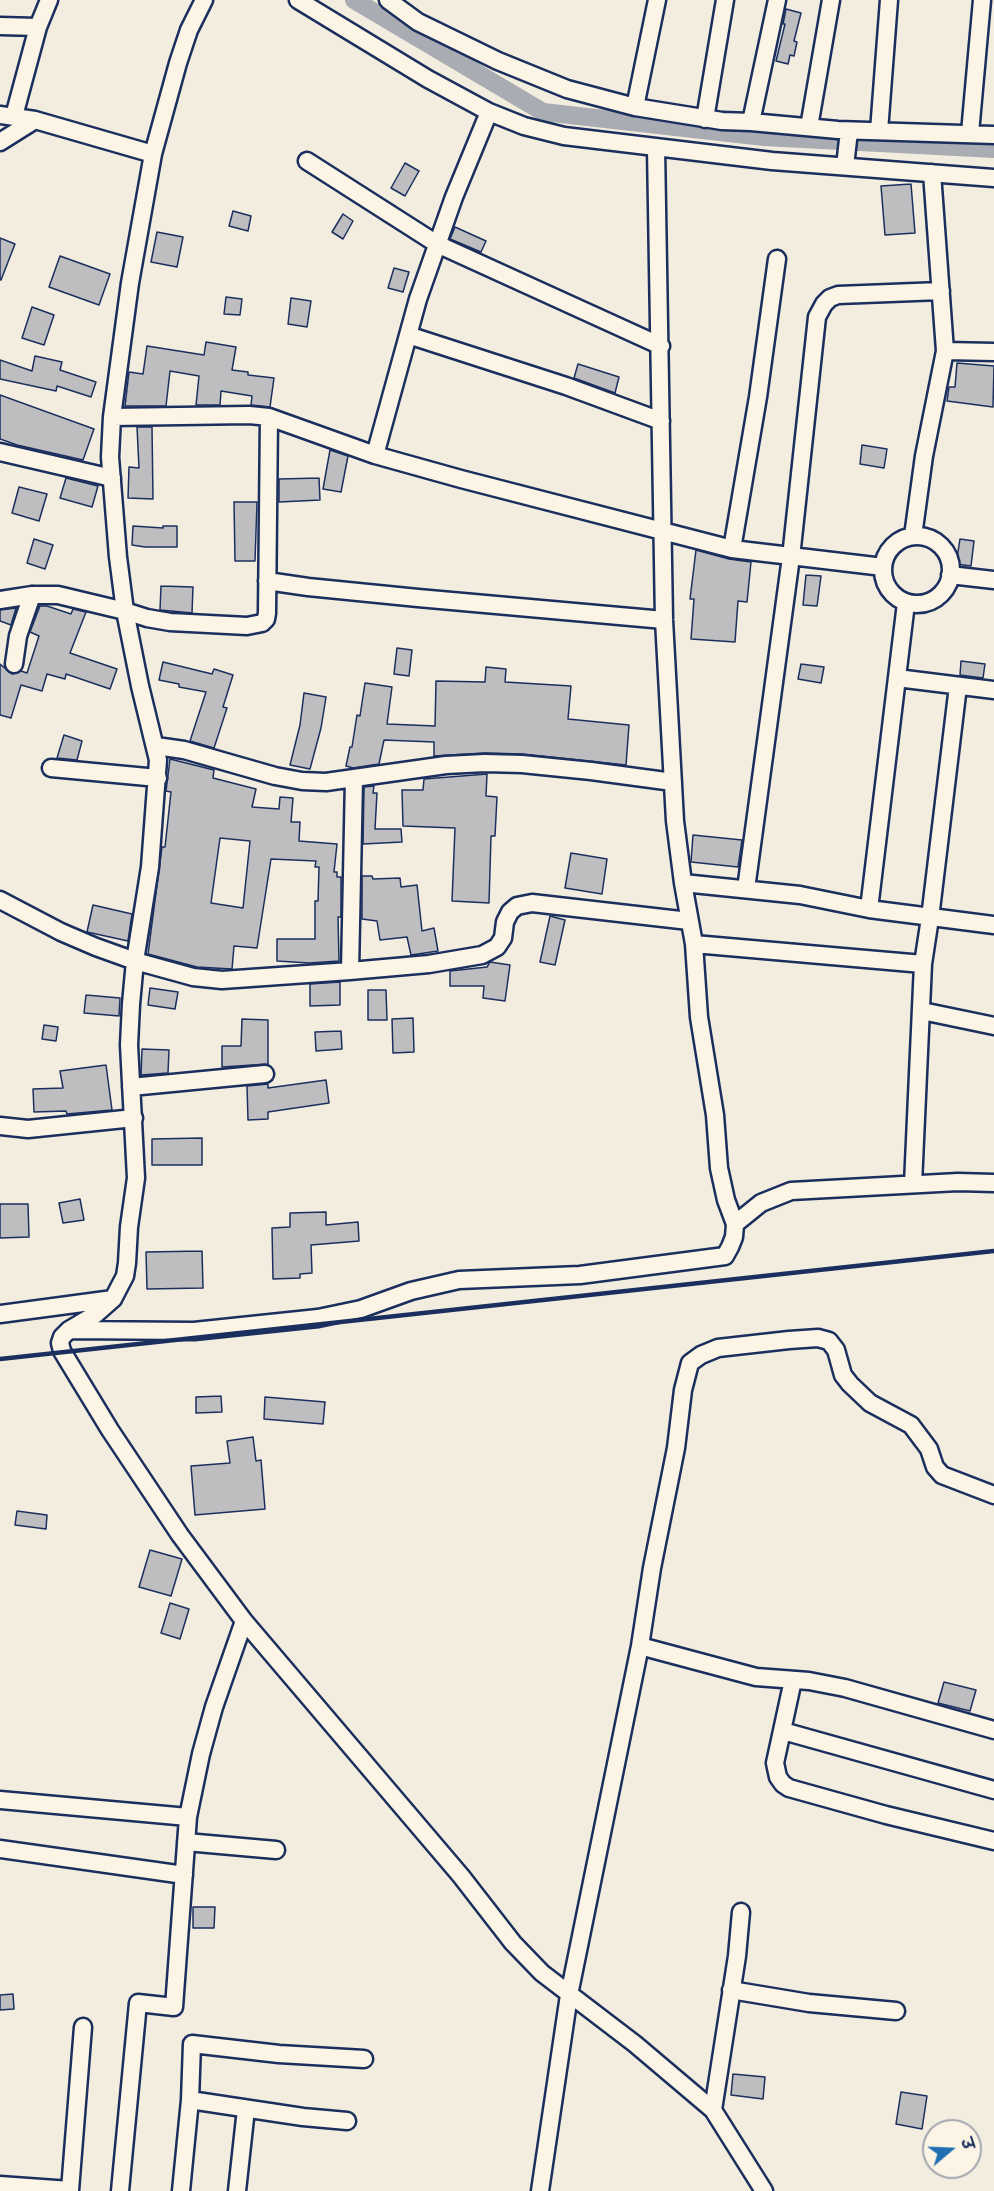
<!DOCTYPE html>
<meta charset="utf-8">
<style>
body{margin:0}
#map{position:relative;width:994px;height:2191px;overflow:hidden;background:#f3ede0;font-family:"Comic Neue","Playpen Sans Deva",sans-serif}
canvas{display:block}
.north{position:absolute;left:922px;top:2119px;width:60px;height:60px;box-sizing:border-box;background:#fcf5e5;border:2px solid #a2a6af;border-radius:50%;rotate:71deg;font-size:16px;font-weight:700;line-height:24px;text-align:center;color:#1b2f5e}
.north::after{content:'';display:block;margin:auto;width:21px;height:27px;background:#1f6fb2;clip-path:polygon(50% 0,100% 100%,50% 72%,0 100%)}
</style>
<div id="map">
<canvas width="994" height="2191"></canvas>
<div class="north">उ</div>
</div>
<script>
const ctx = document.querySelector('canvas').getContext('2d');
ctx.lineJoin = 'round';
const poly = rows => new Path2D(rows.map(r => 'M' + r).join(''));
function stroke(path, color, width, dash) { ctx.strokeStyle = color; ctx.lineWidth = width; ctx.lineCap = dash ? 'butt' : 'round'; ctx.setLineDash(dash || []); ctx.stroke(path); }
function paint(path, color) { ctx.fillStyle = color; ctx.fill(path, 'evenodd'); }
const canal = poly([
 [354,0,543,112,764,137,994,149]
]);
const building = poly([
 [786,9,801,13,794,41,797,42,794,56,790,55,788,64,776,61,785,24,783,24,786,9],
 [405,163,419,171,405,196,391,188,405,163],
 [911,184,915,233,885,235,881,186,911,184],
 [233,211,251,216,248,231,229,226,233,211],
 [343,214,353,221,343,239,332,232,343,214],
 [455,227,486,241,481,252,450,239,455,227],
 [157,232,183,237,177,267,151,262,157,232],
 [0,238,15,244,1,280,0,280,0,238],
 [60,256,110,274,99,305,49,287,60,256],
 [394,268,409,272,403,292,388,288,394,268],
 [226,297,242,299,240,315,224,314,226,297],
 [291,298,311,301,307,327,288,324,291,298],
 [32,307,54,315,44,345,22,338,32,307],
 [206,342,236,347,232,370,248,372,248,375,274,378,270,407,251,405,252,396,221,391,220,405,196,405,199,376,170,371,166,406,125,406,129,372,143,374,147,346,204,355,206,342],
 [35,356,62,362,60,370,96,382,91,397,57,386,56,391,0,379,0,360,32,371,35,356],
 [957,363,994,366,993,407,947,401,949,387,955,387,957,363],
 [578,364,619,377,615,393,574,378,578,364],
 [0,395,94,429,83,460,17,445,0,439,0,395],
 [137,427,152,427,153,499,128,498,129,467,139,468,137,427],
 [862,445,887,449,884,468,860,464,862,445],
 [330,450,348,456,341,492,323,489,330,450],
 [66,478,98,486,92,507,60,498,66,478],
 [319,478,320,500,279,502,279,479,319,478],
 [19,487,47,494,39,521,12,513,19,487],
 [234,502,257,502,255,561,235,561,234,502],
 [133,526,163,528,163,526,177,526,177,547,145,547,132,545,133,526],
 [34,539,53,545,45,569,27,563,34,539],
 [960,539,974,541,971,566,956,564,960,539],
 [696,550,729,559,751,562,747,602,738,601,735,642,691,639,694,599,690,599,696,550],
 [806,575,821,576,817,606,803,605,806,575],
 [161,586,193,587,192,613,160,610,161,586],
 [40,606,47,606,71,614,73,609,86,612,70,653,117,669,110,689,66,674,65,679,47,674,42,691,21,685,11,718,0,715,0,664,12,674,21,671,27,673,39,636,30,632,40,606],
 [16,608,11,625,0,621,0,610,16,608],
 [397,648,412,650,409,676,394,674,397,648],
 [961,661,985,664,983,678,960,675,961,661],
 [163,662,212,674,214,669,233,675,223,707,227,708,214,748,190,741,206,692,179,687,179,684,159,680,163,662],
 [801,664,824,667,821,683,798,679,801,664],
 [486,667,506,669,505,682,571,686,568,719,629,725,626,765,522,754,485,753,434,756,434,742,384,740,379,764,353,768,346,766,350,747,352,747,357,715,360,716,365,683,392,687,387,724,435,726,436,681,485,682,486,667],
 [304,693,326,697,321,728,310,769,290,765,300,725,304,693],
 [64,735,82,741,77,760,57,758,64,735],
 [170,759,214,770,213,778,256,789,252,807,279,809,280,797,293,798,291,822,300,822,299,841,337,844,334,872,337,872,337,877,341,877,341,917,338,917,339,961,309,963,277,961,277,939,315,939,315,901,318,901,319,867,315,867,316,861,271,859,257,948,234,946,232,969,197,967,148,954,162,847,165,847,171,792,166,791,170,759],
 [220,838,250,841,243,908,211,903,220,838],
 [487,774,486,796,497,797,495,836,491,836,489,903,452,901,455,828,403,826,402,790,423,790,424,779,487,774],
 [374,786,373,793,377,793,375,829,401,829,402,842,363,844,364,787,374,786],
 [693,835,742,840,738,867,691,862,693,835],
 [571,853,607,859,602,894,565,888,571,853],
 [362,876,372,876,373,879,400,878,401,887,417,885,422,931,434,928,438,951,411,955,407,937,380,940,377,921,362,919,362,876],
 [93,905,132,914,128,941,87,932,93,905],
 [550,916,565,920,555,965,540,962,550,916],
 [490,962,510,965,505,1001,483,998,484,986,450,986,450,971,487,967,490,962],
 [340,982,340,1005,310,1006,310,984,340,982],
 [150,988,178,992,175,1009,148,1005,150,988],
 [368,990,386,990,387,1020,368,1020,368,990],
 [86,995,120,998,119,1016,84,1013,86,995],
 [413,1018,414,1052,393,1053,392,1019,413,1018],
 [242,1019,268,1020,268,1064,222,1067,222,1046,241,1046,242,1019],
 [44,1025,58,1027,56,1041,42,1039,44,1025],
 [341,1031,342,1049,316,1051,315,1032,341,1031],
 [142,1049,169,1050,168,1073,141,1075,142,1049],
 [106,1065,112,1110,67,1114,66,1111,34,1112,33,1089,63,1088,60,1071,106,1065],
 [326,1080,329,1103,268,1112,268,1119,248,1120,247,1086,268,1084,268,1088,326,1080],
 [202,1138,202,1165,152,1165,152,1139,202,1138],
 [80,1199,84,1220,63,1223,59,1203,80,1199],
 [0,1204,28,1204,29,1237,0,1238,0,1204],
 [326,1212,326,1225,358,1222,359,1241,311,1245,312,1273,300,1274,300,1278,273,1279,272,1228,290,1227,290,1213,326,1212],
 [202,1251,203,1288,147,1289,146,1252,202,1251],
 [221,1396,222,1412,196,1413,196,1397,221,1396],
 [265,1397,325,1402,323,1424,264,1419,265,1397],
 [253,1437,256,1461,261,1460,265,1509,195,1515,191,1466,230,1463,227,1441,253,1437],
 [17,1511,47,1515,46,1529,15,1525,17,1511],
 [150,1550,182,1559,171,1596,139,1587,150,1550],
 [170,1603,189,1609,180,1639,161,1633,170,1603],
 [944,1682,976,1690,970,1711,938,1703,944,1682],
 [193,1907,215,1907,214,1928,193,1928,193,1907],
 [13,1994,14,2009,0,2010,0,1995,13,1994],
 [733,2074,765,2077,763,2099,731,2095,733,2074],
 [901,2092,927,2096,922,2129,896,2124,901,2092]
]);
const minor = poly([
 [204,0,189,30,178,63,153,154,130,283,112,417,110,457,118,557,125,611,140,686,158,760,150,867,135,961,131,1004,129,1045,136,1178,129,1227,127,1263,125,1276,113,1299,96,1314,69,1330,62,1337,60,1343,62,1351,110,1430,180,1535,244,1621,461,1876,513,1943,542,1973,635,2044,713,2110,764,2191],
 [298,0,428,79,489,112,524,126,564,136,772,161,994,178],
 [388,0,418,22,498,61,567,89,635,107,722,121,751,122,838,130,994,135],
 [0,26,38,27],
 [635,107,657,0],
 [0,115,35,120,153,154],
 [14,116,38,27,49,0],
 [705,119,725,0],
 [751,122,777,0],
 [809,127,831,0],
 [879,131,889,0],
 [970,133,982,0],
 [0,142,35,120],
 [307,161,437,244,661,346],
 [845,166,849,131],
 [408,335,566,386,661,421],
 [945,351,994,352],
 [112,417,249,415,269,417,375,455,461,479,732,549,883,567],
 [0,452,112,478],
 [375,455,418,299,454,197,489,112],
 '883 570a34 34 0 1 1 68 0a34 34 0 1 1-68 0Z',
 [913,536,924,456,945,351,932,173],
 [732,549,758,397,777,259],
 [950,575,994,580],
 [267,581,308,587,418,598,664,620],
 [0,600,32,595,58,595,125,611,147,618,170,622,247,626,262,623,266,619,267,613,269,417],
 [14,664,18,636,32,595],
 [897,678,994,690],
 [156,746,184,750,275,776,302,781,326,782,446,765,485,763,522,764,591,771,673,782],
 [51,768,158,778],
 [683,883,800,895,869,909,994,925],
 [746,889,791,557,817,317,824,304,830,298,838,295,941,291],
 [0,900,61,932,96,947,135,961,193,977,222,980,350,971,429,964,482,955,497,947,503,938,505,922,510,912,517,906,532,903,689,921],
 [869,909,906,603],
 [694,944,923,964],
 [350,971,354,779],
 [922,1011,994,1026],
 [131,1087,265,1074],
 [0,1126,28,1129,134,1118],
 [913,1184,923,964,930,918,958,686],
 [735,1224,761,1203,791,1191,958,1182,994,1183],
 [0,1314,113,1299],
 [70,1330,194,1331,318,1318,361,1309,411,1291,459,1280,580,1275,725,1256,730,1247,734,1237,735,1224,726,1200,719,1168,715,1115,699,1017,694,944,683,883,675,821,664,620,656,148],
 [640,1646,756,1677,809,1681,845,1688,994,1730],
 [793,1680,775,1763,778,1777,783,1784,789,1788,886,1815,994,1841],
 [783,1731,994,1790],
 [0,1800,188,1817],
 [186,1842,276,1850],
 [0,1849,184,1875],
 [731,1990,809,2003,896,2011],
 [713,2110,737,1956,741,1912],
 [347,2121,303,2117,190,2100,192,2044,279,2054,364,2059],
 [0,2185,70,2190,83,2027],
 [120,2191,138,2003,174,2007,188,1817,201,1754,214,1707,244,1621],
 [181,2191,190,2100],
 [237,2191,246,2109],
 [540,2191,569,1995,640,1646,652,1568,676,1448,683,1390,690,1363,701,1355,718,1348,789,1340,818,1338,829,1341,836,1350,843,1375,850,1384,870,1403,911,1425,929,1449,935,1467,942,1475,994,1495]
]);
const rail = poly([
 [0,1359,994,1251]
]);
stroke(canal, '#a9acb3', 18);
paint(building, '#bebec0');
stroke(building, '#1b2f5e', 1.5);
stroke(minor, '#1b2f5e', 21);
stroke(minor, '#fcf5e5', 16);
stroke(rail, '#1b2f5e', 4.5);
</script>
